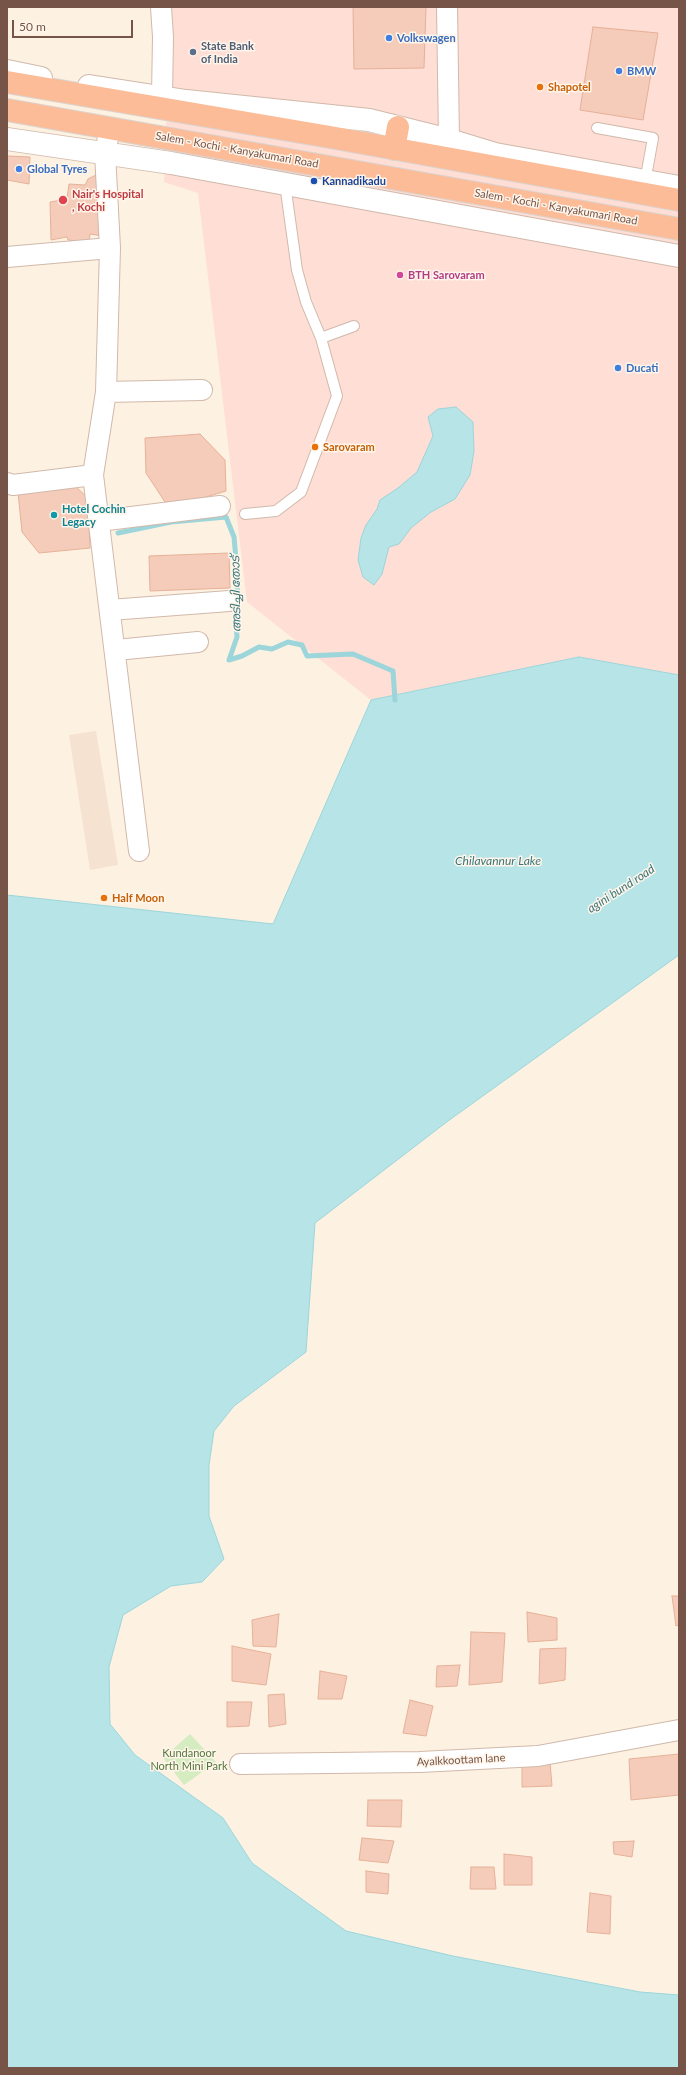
<!DOCTYPE html>
<meta charset="utf-8">
<style>
body{margin:0}
#map{position:relative;width:686px;height:2075px;overflow:hidden;background:#fdf1e2;font-family:Lato,sans-serif}
canvas{display:block}
.frame{position:absolute;inset:0;border:8px solid #765447;pointer-events:none}
.scale{position:absolute;left:12px;top:20px;width:121px;height:18px;box-sizing:border-box;border:2px solid #765447;border-top:0;padding-left:5px;font-size:12px;line-height:14px;white-space:nowrap;color:#765447;-webkit-text-stroke:3px #fff5ea;paint-order:stroke}
</style>
<div id="map">
<canvas width="686" height="2075"></canvas>
<div class="frame"></div>
<div class="scale">50 m</div>
</div>
<script>
const ctx = document.querySelector('canvas').getContext('2d');
ctx.lineJoin = 'round';
function paint(path, color) { ctx.fillStyle = color; ctx.fill(path, 'evenodd'); }
const poly = rows => new Path2D(rows.map(r => 'M' + r).join(''));
function stroke(path, color, width, dash) { ctx.strokeStyle = color; ctx.lineWidth = width; ctx.lineCap = dash ? 'butt' : 'round'; ctx.setLineDash(dash || []); ctx.stroke(path); }
function write(font, color, halo, rows, align = 'center') {
  ctx.font = font + ' Lato,"Noto Sans Malayalam",sans-serif'; ctx.lineWidth = 3; ctx.setLineDash([]); ctx.textBaseline = 'middle'; ctx.strokeStyle = halo; ctx.fillStyle = color; for (const [text, x, y, turn = 0] of rows) {
    ctx.save(); ctx.translate(x, y); ctx.rotate((+turn || 0) * Math.PI / 180); ctx.textAlign = isNaN(turn) ? turn : align; if (halo) ctx.strokeText(text, 0, 0); ctx.fillText(text, 0, 0); ctx.restore();
  }
}
const residential = poly([
 [96,731,118,865,90,870,69,735]
]);
const commercial = poly([
 [171,7,679,7,679,675,579,657,371,700,247,602,198,193,164,182]
]);
const green = poly([
 [190,1734,216,1762,184,1785,163,1758]
]);
const water = poly([
 [456,407,473,422,474,451,470,475,455,499,431,512,411,528,399,544,389,547,382,574,374,585,363,577,358,560,361,538,366,525,377,509,380,500,398,488,417,472,433,436,428,417,438,409,456,407],
 [579,657,679,675,679,955,448,1121,315,1223,306,1352,234,1406,214,1431,209,1465,209,1516,224,1559,202,1582,171,1586,123,1615,109,1667,110,1724,135,1755,223,1818,252,1863,346,1931,453,1956,640,1992,679,1995,679,2068,7,2068,7,895,273,924,371,700,579,657]
]);
const stream = poly([
 [118,533,171,522,226,517,234,537,238,582,235,608,237,637,229,660,242,656,259,647,272,649,288,642,302,645,307,656,353,654,393,671,395,700]
]);
const building = poly([
 [353,7,426,7,424,68,354,69,353,7],
 [593,27,658,33,643,120,580,110,593,27],
 [7,156,30,157,29,184,7,180,7,156],
 [96,175,103,236,90,234,89,242,68,240,67,237,51,240,50,202,67,199,69,184,85,185,88,179,96,175],
 [200,434,225,460,226,491,196,500,165,502,146,473,145,438,200,434],
 [73,484,88,498,90,548,39,553,22,532,18,492,73,484],
 [229,553,230,588,150,591,149,556,229,553],
 [672,1596,679,1596,679,1625,676,1626,672,1596],
 [527,1612,557,1618,557,1640,528,1642,527,1612],
 [279,1614,276,1647,253,1646,252,1620,279,1614],
 [471,1632,505,1633,502,1682,469,1685,471,1632],
 [232,1646,271,1654,266,1685,232,1681,232,1646],
 [566,1648,565,1680,539,1684,540,1649,566,1648],
 [460,1665,457,1686,436,1687,437,1666,460,1665],
 [320,1671,347,1676,342,1699,318,1699,320,1671],
 [284,1694,286,1724,269,1727,268,1695,284,1694],
 [410,1700,433,1706,426,1736,403,1733,410,1700],
 [227,1702,252,1702,249,1726,227,1727,227,1702],
 [679,1754,679,1795,631,1800,629,1759,679,1754],
 [550,1762,552,1786,522,1787,522,1764,550,1762],
 [368,1800,402,1800,401,1827,367,1826,368,1800],
 [362,1838,394,1841,388,1863,359,1860,362,1838],
 [634,1841,632,1857,614,1854,613,1842,634,1841],
 [504,1854,532,1857,532,1885,504,1885,504,1854],
 [471,1867,494,1867,496,1889,470,1889,471,1867],
 [366,1871,389,1874,388,1894,366,1892,366,1871],
 [590,1893,611,1896,610,1934,587,1932,590,1893]
]);
const service = poly([
 [597,128,653,138,645,182],
 [321,338,354,326],
 [245,514,276,511,301,492,337,396,321,338,306,302,297,270,285,184]
]);
const minor = poly([
 [161,7,163,37,162,96],
 [447,7,449,140],
 [110,128,105,153,110,248,106,392,93,475,139,851],
 [7,257,110,248],
 [106,392,202,390],
 [7,483,13,485,93,475],
 [99,521,220,506],
 [110,610,229,601],
 [116,650,198,642],
 [240,1764,420,1762,538,1756,679,1730]
]);
const tertiary = poly([
 [7,71,41,78],
 [89,86,186,101,369,120,449,140,495,154,679,187],
 [7,139,171,163,679,256]
]);
const trunk = poly([
 [7,82,330,137,679,200],
 [7,110,679,229],
 [394,149,398,127]
]);
const markers = [
 [389,38,4,"#3f7fe0"],
 [193,52,4,"#5c6f8a"],
 [619,71,4,"#3f7fe0"],
 [540,87,4,"#e8710a"],
 [19,169,4,"#3f7fe0"],
 [314,181,4,"#1a4fb4"],
 [63,200,5,"#e0444e"],
 [400,275,4,"#d1479c"],
 [618,368,4,"#3f7fe0"],
 [315,447,4,"#e8710a"],
 [54,515,4,"#0f9aa8"],
 [104,898,4,"#e8710a"]
];
const shopNames = [
 ["Volkswagen",397,38],
 ["BMW",627,71],
 ["Global Tyres",27,169],
 ["Ducati",626,368]
];
const serviceNames = [
 ["State Bank",201,46],
 ["of India",201,59]
];
const foodNames = [
 ["Shapotel",548,87],
 ["Sarovaram",323,447],
 ["Half Moon",112,898]
];
const streetNames = [
 ["Salem - Kochi - Kanyakumari Road",237,150,10],
 ["Salem - Kochi - Kanyakumari Road",556,207,10],
 ["Ayalkkoottam lane",461,1760,-3]
];
const transitNames = [
 ["Kannadikadu",322,181]
];
const healthNames = [
 ["Nair's Hospital",72,194],
 [", Kochi",72,207]
];
const hotelNames = [
 ["BTH Sarovaram",408,275]
];
const cultureNames = [
 ["Hotel Cochin",62,509],
 ["Legacy",62,522]
];
const parkNames = [
 ["Kundanoor",189,1753],
 ["North Mini Park",189,1766]
];
const waterNames = [
 ["അടിച്ചി തോട്",236,594,-91],
 ["Chilavannur Lake",498,861],
 ["agini bund road",621,889,-33]
];
paint(residential, '#f5e2d0');
paint(commercial, '#feded5');
paint(green, '#d5ebc0');
paint(water, '#b6e4e7');
stroke(water, '#9cd5da', 1);
stroke(stream, '#9cd5da', 5);
paint(building, '#f4ccb9');
stroke(building, '#e7b098', 1);
stroke(service, '#d1b9ab', 12);
stroke(minor, '#d1b9ab', 22);
stroke(tertiary, '#d1b9ab', 24);
stroke(trunk, '#dbd3cf', 24);
stroke(service, '#fff', 10);
stroke(minor, '#fff', 20);
stroke(tertiary, '#fff', 22);
stroke(trunk, '#fcbc97', 22);
for (const [x, y, r, color] of markers) { const dot = new Path2D(); dot.arc(x, y, r, 0, 2 * Math.PI); ctx.fillStyle = color; ctx.fill(dot); stroke(dot, '#fff5ea', 1.5); }
write('bold 11px', '#366cbe', '#fff5ea', shopNames, 'left');
write('bold 11px', '#4e5e75', '#fff5ea', serviceNames, 'left');
write('bold 11px', '#c56008', '#fff5ea', foodNames, 'left');
write('11px', '#765447', '#fff5ea', streetNames);
write('bold 11px', '#164399', '#fff5ea', transitNames, 'left');
write('bold 11px', '#be3a42', '#fff5ea', healthNames, 'left');
write('bold 11px', '#b23c85', '#fff5ea', hotelNames, 'left');
write('bold 11px', '#0d838f', '#fff5ea', cultureNames, 'left');
write('11px', '#52773c', '#fff5ea', parkNames);
write('italic 12px', '#3a767c', '#fff5ea', waterNames);
</script>
